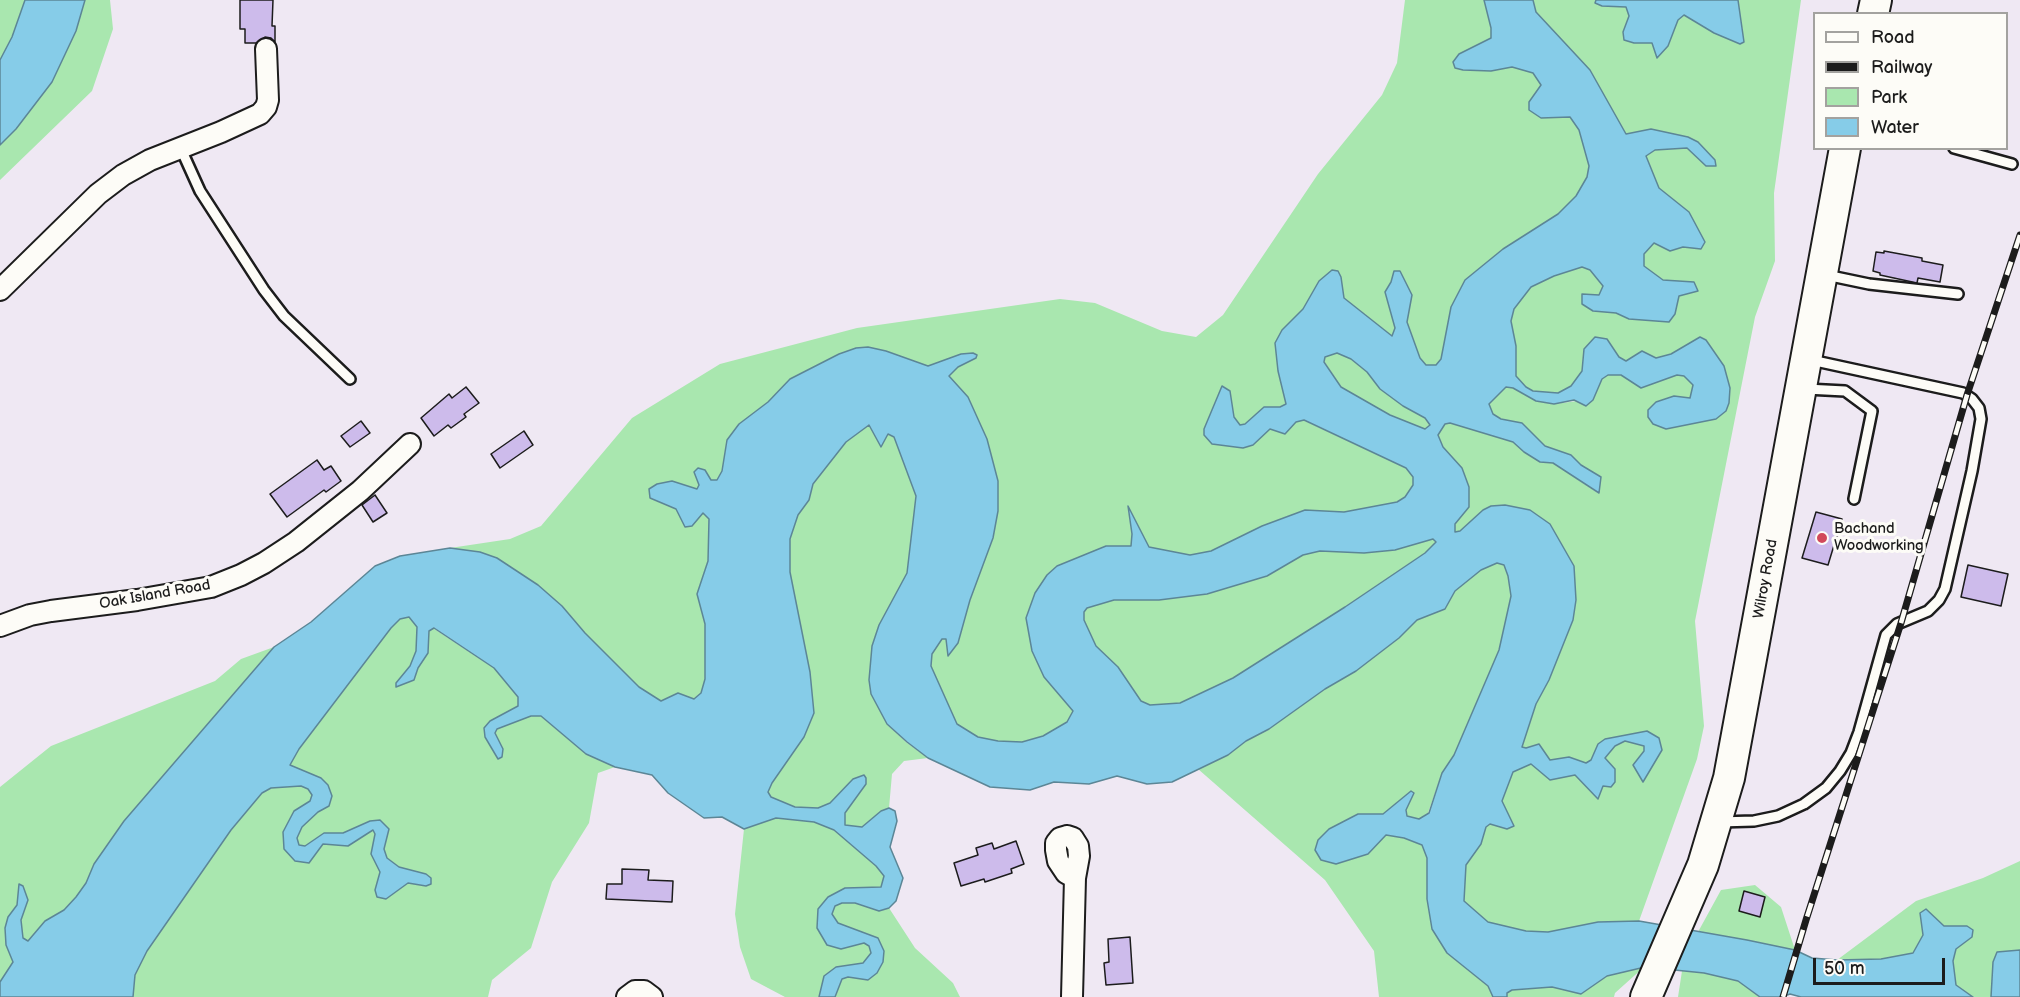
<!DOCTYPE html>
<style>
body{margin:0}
#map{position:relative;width:2020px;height:997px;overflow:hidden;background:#efe8f3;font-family:"Balsamiq Sans",sans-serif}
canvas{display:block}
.legend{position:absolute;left:1813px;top:12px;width:195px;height:138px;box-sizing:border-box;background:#fdfcf7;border:2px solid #a3a29f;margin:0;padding:8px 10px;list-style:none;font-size:18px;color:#1c1c1c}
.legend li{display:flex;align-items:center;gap:12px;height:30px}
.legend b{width:30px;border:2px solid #a3a29f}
.scale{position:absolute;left:1813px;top:958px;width:132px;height:27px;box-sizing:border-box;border:3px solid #1c1c1c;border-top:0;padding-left:8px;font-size:18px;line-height:21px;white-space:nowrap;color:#1c1c1c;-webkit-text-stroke:4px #fdfcf7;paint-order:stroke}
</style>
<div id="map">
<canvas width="2020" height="997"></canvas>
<ul class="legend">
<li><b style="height:8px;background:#fdfcf7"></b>Road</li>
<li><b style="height:8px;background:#1c1c1c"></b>Railway</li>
<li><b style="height:16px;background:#a9e7af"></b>Park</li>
<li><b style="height:16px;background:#86cce8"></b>Water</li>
</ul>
<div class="scale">50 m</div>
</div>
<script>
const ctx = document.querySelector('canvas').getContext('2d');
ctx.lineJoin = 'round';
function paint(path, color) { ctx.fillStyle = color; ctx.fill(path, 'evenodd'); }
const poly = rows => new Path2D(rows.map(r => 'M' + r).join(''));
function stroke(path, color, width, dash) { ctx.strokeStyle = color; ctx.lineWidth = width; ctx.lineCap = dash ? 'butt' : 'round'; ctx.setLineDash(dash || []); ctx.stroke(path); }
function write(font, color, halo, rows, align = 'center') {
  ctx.font = font + ' "Balsamiq Sans",sans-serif'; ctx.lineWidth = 6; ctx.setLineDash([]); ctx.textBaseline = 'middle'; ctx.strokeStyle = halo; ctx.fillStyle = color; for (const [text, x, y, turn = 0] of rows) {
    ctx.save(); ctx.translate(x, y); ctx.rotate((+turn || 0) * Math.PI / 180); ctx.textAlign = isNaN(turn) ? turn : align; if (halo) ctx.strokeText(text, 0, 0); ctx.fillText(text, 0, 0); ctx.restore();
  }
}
const green = poly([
 [0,0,25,0,12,37,0,60],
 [85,0,110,0,113,29,92,91,0,180,0,145,16,129,76,31],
 [1405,0,1484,0,1491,28,1491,38,1459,54,1463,70,1490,71,1512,67,1533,73,1541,85,1529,102,1541,118,1570,117,1579,130,1589,166,1587,177,1576,196,1558,214,1503,249,1465,280,1451,307,1441,359,1436,366,1426,365,1420,358,1407,322,1412,295,1394,271,1391,282,1385,292,1395,328,1392,336,1344,298,1341,277,1319,281,1303,309,1282,330,1278,371,1286,404,1280,407,1264,407,1245,424,1240,426,1234,417,1230,391,1223,386,1204,429,1212,444,1243,448,1253,445,1270,428,1303,420,1406,468,1413,477,1413,486,1405,497,1397,502,1344,512,1305,510,1262,526,1211,551,1190,555,1149,547,1128,508,1132,534,1132,546,1106,546,1057,566,1047,575,1035,593,1026,619,1044,677,1073,711,1067,722,1043,736,1021,742,998,741,978,737,957,724,931,666,932,654,942,639,946,638,958,643,970,600,968,397,949,376,958,367,976,358,961,354,928,366,886,351,790,379,768,402,739,424,727,440,722,471,717,480,711,480,705,470,695,472,699,485,697,489,672,481,650,498,676,509,692,525,703,512,709,518,708,561,697,594,705,624,705,679,701,693,694,699,678,693,661,701,638,687,585,633,562,606,450,548,510,539,541,526,632,418,720,364,857,328,1060,299,1095,303,1162,331,1196,337,1223,315,1318,174,1382,95,1397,63],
 [1533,0,1596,0,1596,3,1602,6,1626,7,1629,16,1623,32,1634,43,1652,43,1668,46,1678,20,1684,15,1714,33,1744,41,1738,0,1801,0,1774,193,1775,261,1755,317,1695,621,1704,726,1697,759,1639,921,1598,922,1548,932,1526,931,1488,922,1464,901,1466,865,1481,844,1486,827,1490,824,1507,829,1502,801,1513,772,1531,764,1550,780,1575,775,1605,758,1615,746,1625,741,1644,746,1644,751,1659,738,1598,744,1591,760,1586,763,1569,757,1550,760,1521,747,1536,704,1549,680,1483,510,1460,531,1454,532,1455,524,1469,507,1462,468,1443,447,1438,435,1445,424,1450,423,1513,442,1524,452,1540,462,1553,463,1598,493,1601,477,1581,465,1571,455,1545,446,1522,423,1501,419,1492,414,1489,404,1506,387,1513,388,1536,401,1554,404,1593,399,1602,379,1608,375,1621,375,1641,388,1677,375,1684,376,1693,385,1690,398,1716,419,1700,337,1671,354,1656,358,1642,351,1626,361,1619,357,1607,339,1584,349,1582,371,1571,386,1558,393,1533,391,1526,387,1516,376,1516,346,1511,321,1514,309,1531,287,1554,276,1582,267,1590,270,1603,286,1592,311,1616,313,1629,319,1675,314,1679,296,1697,291,1694,282,1663,280,1644,266,1644,254,1654,243,1670,251,1683,247,1701,249,1689,212,1659,188,1646,156,1655,150,1688,148,1706,166,1716,166,1715,160,1651,129,1626,134,1590,70,1536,12],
 [1337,353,1351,359,1367,372,1380,389,1403,406,1425,418,1430,425,1425,429,1390,415,1341,387,1324,361,1325,357],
 [869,425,881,446,888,434,894,437,916,496,907,573,879,625,869,680,871,694,887,724,906,742,928,758,904,761,892,774,889,808,881,811,862,827,845,825,845,813,866,784,853,779,830,803,818,808,795,807,771,797,768,792,772,783,814,713,810,672,790,572,790,539,798,514,809,500,813,484,846,442],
 [1433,539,1436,543,1425,553,1345,607,1233,678,1180,703,1150,705,1141,701,1118,667,1096,646,1084,620,1084,612,1087,608,1114,600,1159,600,1207,594,1267,576,1303,555,1320,551,1364,553,1395,550],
 [1497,563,1504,565,1508,576,1511,596,1499,650,1454,755,1442,773,1428,813,1419,819,1407,816,1406,810,1414,793,1411,791,1383,814,1358,814,1368,854,1386,835,1404,838,1422,845,1427,858,1427,899,1447,953,1488,986,1493,997,1379,997,1374,951,1325,880,1198,769,1228,755,1246,741,1269,729,1325,689,1356,671,1399,638,1417,620,1445,609,1455,591,1481,570],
 [409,617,417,627,416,651,410,666,396,683,414,680,418,668,428,653,429,631,433,628,494,668,518,697,518,706,490,721,484,728,503,749,495,733,497,729,531,716,541,716,586,754,615,767,598,773,589,823,552,882,531,948,492,980,488,997,133,997,135,975,147,951,231,830,262,793,271,788,301,786,308,789,312,795,310,801,294,811,284,849,323,844,348,846,373,830,375,834,371,854,380,872,375,890,386,899,408,883,425,886,426,874,399,867,387,858,384,849,389,829,370,821,343,833,324,833,305,846,299,845,297,838,302,827,318,812,329,806,321,778,290,765,299,749,391,628,400,619],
 [274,647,124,821,94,864,86,883,76,897,64,910,45,921,28,941,23,938,21,920,28,900,19,884,17,905,8,917,6,945,14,962,0,982,0,787,51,746,215,681,241,659],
 [776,818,814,822,834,830,876,866,884,876,881,887,845,888,828,897,841,949,864,943,869,946,871,953,863,963,836,967,824,976,819,997,785,997,751,979,740,947,735,914,744,829],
 [2020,861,2020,950,1997,952,1993,962,1991,997,1973,997,1956,985,1953,961,1956,949,1972,937,1966,926,1944,926,1920,913,1923,935,1913,953,1881,959,1837,960,1916,901,1983,878],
 [1755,885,1781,907,1795,950,1698,932,1721,890],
 [842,903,855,903,879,911,889,908,915,948,953,983,960,997,835,997,842,979,848,977,868,980,878,938,838,923,832,914,835,906],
 [1644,967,1615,993,1614,997,1507,997,1507,993,1512,990,1552,987,1581,994,1607,976],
 [1682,971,1704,973,1738,981,1760,997,1678,997]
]);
const water = poly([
 [25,0,85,0,76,31,52,82,16,129,0,145,0,60,12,37,25,0],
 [1484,0,1533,0,1536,12,1590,70,1626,134,1651,129,1688,137,1698,142,1715,160,1716,166,1706,166,1687,148,1655,150,1646,156,1659,188,1689,212,1705,242,1701,249,1683,247,1670,251,1654,243,1644,254,1644,266,1663,280,1694,282,1698,291,1679,296,1675,314,1669,322,1629,319,1616,313,1593,311,1582,304,1582,294,1599,295,1603,286,1590,270,1582,267,1554,276,1531,287,1514,309,1511,321,1516,346,1516,376,1526,387,1533,391,1558,393,1571,386,1582,371,1584,349,1595,337,1607,339,1619,357,1626,361,1642,351,1656,358,1671,354,1700,337,1706,340,1724,366,1730,388,1729,403,1726,411,1716,419,1666,429,1653,424,1648,417,1648,410,1656,402,1674,396,1690,398,1693,385,1684,376,1677,375,1641,388,1621,375,1608,375,1602,379,1593,400,1586,406,1574,400,1554,404,1536,401,1513,388,1506,387,1489,404,1493,414,1501,419,1522,423,1545,446,1571,455,1581,465,1601,477,1599,493,1553,463,1540,462,1524,452,1513,442,1450,423,1445,424,1438,435,1443,447,1462,468,1469,487,1469,507,1455,524,1455,532,1460,531,1483,510,1491,506,1505,505,1530,510,1550,524,1574,566,1576,600,1573,620,1549,680,1536,704,1522,747,1526,748,1539,744,1550,760,1569,757,1586,763,1591,760,1598,744,1605,739,1647,731,1659,738,1662,750,1643,782,1633,765,1644,751,1644,746,1625,741,1615,746,1605,758,1615,769,1615,782,1611,787,1603,786,1598,799,1575,775,1550,780,1531,764,1513,772,1502,801,1514,826,1507,829,1490,824,1486,827,1481,844,1466,865,1464,901,1488,922,1526,931,1548,932,1598,922,1639,921,1747,940,1795,950,1812,958,1837,960,1881,959,1913,953,1923,935,1920,913,1926,909,1944,926,1967,926,1973,930,1972,937,1956,949,1953,961,1956,985,1973,997,1801,997,1790,994,1782,997,1760,997,1738,981,1704,973,1645,967,1607,976,1581,994,1552,987,1512,990,1507,993,1507,997,1493,997,1488,986,1447,953,1432,929,1427,899,1427,858,1422,845,1404,838,1386,835,1368,854,1336,864,1321,860,1315,850,1318,840,1329,829,1358,814,1383,814,1411,791,1414,793,1406,810,1407,816,1419,819,1429,813,1442,773,1454,755,1499,650,1511,596,1508,576,1504,565,1497,563,1481,570,1455,591,1445,609,1417,620,1399,638,1356,671,1325,689,1269,729,1246,741,1228,755,1172,782,1147,784,1117,776,1089,784,1054,782,1030,790,990,787,928,758,907,742,887,724,871,694,869,680,872,646,879,625,907,573,916,496,894,437,888,434,881,447,869,425,846,442,813,484,809,500,798,515,790,539,790,572,810,672,814,713,804,737,772,783,768,792,771,797,795,807,818,808,830,803,853,779,864,775,866,778,866,784,845,813,845,825,862,827,881,811,889,808,895,811,897,821,890,847,903,878,896,901,889,908,879,911,855,903,842,903,835,906,832,914,838,923,878,938,884,951,883,962,877,973,868,980,848,977,842,979,835,997,819,997,824,976,836,967,863,963,871,953,869,946,864,943,841,949,827,945,817,928,818,909,828,897,845,888,881,887,884,876,876,866,834,830,814,822,776,818,744,829,722,817,704,818,668,793,652,775,615,767,586,754,541,716,531,716,497,729,495,733,503,749,502,757,498,759,485,737,484,728,490,721,518,706,518,697,494,668,434,628,429,631,428,653,418,668,414,680,396,687,396,683,410,666,416,651,417,627,409,617,400,619,391,628,299,749,290,765,321,778,328,785,332,796,329,806,318,812,302,827,297,838,299,845,305,846,324,833,343,833,370,821,380,820,389,829,384,849,387,858,399,867,426,874,431,878,431,884,426,886,408,883,386,899,377,897,375,890,380,872,371,854,375,834,373,830,348,846,323,844,309,863,295,861,284,849,283,832,294,811,310,801,312,795,308,789,301,786,271,788,262,793,231,830,147,951,135,975,133,997,0,997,0,982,13,962,6,945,5,928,8,917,17,905,19,884,23,886,28,900,21,920,23,938,28,941,45,921,64,910,76,897,86,883,94,864,124,821,274,647,311,622,375,566,400,556,450,548,480,552,497,558,538,585,562,606,585,633,639,687,661,701,678,693,694,699,701,693,705,679,705,624,697,594,708,561,709,519,703,513,692,526,685,527,676,509,650,498,649,489,657,484,672,481,697,489,699,485,694,472,698,468,705,470,711,480,717,480,722,471,727,440,739,424,768,402,790,379,839,354,856,348,868,347,886,351,928,366,961,354,973,353,977,355,976,358,958,367,949,376,968,397,987,439,998,481,998,511,993,538,970,600,958,643,948,656,946,639,942,639,932,654,931,666,957,724,978,737,998,741,1022,742,1043,736,1067,722,1073,711,1044,677,1032,651,1026,618,1035,593,1047,575,1057,566,1106,546,1131,546,1132,534,1128,506,1149,547,1190,555,1211,551,1262,526,1305,510,1344,512,1397,502,1405,497,1413,485,1413,477,1406,468,1304,420,1296,422,1285,434,1270,429,1253,445,1243,448,1212,444,1204,435,1204,429,1222,386,1230,391,1234,417,1240,425,1245,424,1264,407,1280,407,1286,404,1278,371,1275,343,1282,330,1303,309,1319,281,1332,270,1338,271,1341,277,1344,298,1392,336,1395,328,1385,292,1391,282,1394,271,1400,271,1412,295,1407,322,1420,358,1426,365,1436,365,1441,359,1451,307,1465,280,1503,249,1558,214,1576,196,1587,177,1589,166,1579,130,1570,117,1541,118,1529,110,1529,102,1541,85,1533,73,1512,67,1491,71,1463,70,1455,68,1453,62,1459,54,1491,38,1491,28,1484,0],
 [1337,353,1351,359,1367,372,1380,389,1403,406,1425,418,1430,425,1425,429,1390,415,1341,387,1324,362,1325,357,1337,353],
 [1433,539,1436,542,1425,553,1345,607,1233,678,1180,703,1150,705,1141,701,1118,667,1096,646,1084,620,1084,612,1087,608,1114,600,1159,600,1207,594,1267,576,1303,555,1320,551,1364,553,1395,550,1433,539],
 [1596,0,1738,0,1744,42,1740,44,1714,33,1684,15,1678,20,1668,46,1657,58,1652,43,1634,43,1624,40,1623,32,1629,16,1626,7,1602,6,1595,3,1596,0],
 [2020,950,2020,997,1991,997,1993,962,1997,952,2020,950]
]);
const building = poly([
 [240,0,273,0,272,26,275,26,275,42,271,38,265,37,256,43,245,43,245,29,240,29,240,0],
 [1884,251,1922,258,1922,261,1943,265,1940,282,1918,278,1917,283,1880,275,1880,273,1873,271,1876,252,1884,253,1884,251],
 [466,387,479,403,464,414,466,417,451,428,448,425,434,436,421,418,449,394,452,398,466,387],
 [361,421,370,433,350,447,341,436,361,421],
 [524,431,533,445,500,468,491,454,524,431],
 [317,460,324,470,331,466,341,481,326,492,324,490,287,517,270,494,317,460],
 [375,495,387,513,373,522,362,505,375,495],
 [1816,512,1842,519,1828,565,1802,558,1816,512],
 [1968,565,2008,574,2001,606,1961,597,1968,565],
 [1016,841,1024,864,1011,869,1012,873,985,882,984,879,961,886,954,863,978,855,976,848,992,843,994,849,1016,841],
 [622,869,649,870,648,880,673,881,672,902,606,899,607,884,622,884,622,869],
 [1744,891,1765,897,1760,917,1739,911,1744,891],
 [1130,937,1133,983,1106,985,1104,963,1109,962,1108,939,1130,937]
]);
const service = poly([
 [1954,148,2012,164],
 [181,149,200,191,264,290,284,316,350,379],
 [1826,275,1869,284,1958,294],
 [1806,389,1845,391,1872,411,1854,499],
 [1719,822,1754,821,1778,816,1804,804,1826,788,1840,771,1851,753,1859,732,1886,635,1897,624,1928,611,1939,600,1945,589,1972,471,1981,419,1979,408,1972,399,1963,393,1811,360]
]);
const minor = poly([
 [0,290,98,194,123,175,150,160,221,132,260,114,266,107,268,100,266,49],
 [0,626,30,615,51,611,137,600,211,587,241,575,264,563,296,542,360,491,410,444],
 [1067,836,1073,838,1078,846,1079,856,1075,878,1066,873,1058,861,1056,850,1056,843,1060,838,1067,836],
 [627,997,635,991,644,991,652,997],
 [1072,997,1075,878]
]);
const primary = poly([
 [1873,14,1876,0],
 [1646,997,1703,865,1729,778,1845,148]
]);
const rail = poly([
 [1783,997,1806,920,1901,623,1967,395,2020,235]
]);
const markers = [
 [1822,538,6,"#d1495b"]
];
const poiNames = [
 ["Bachand",1834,529],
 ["Woodworking",1834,546]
];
const streetNames = [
 ["Wilroy Road",1766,579,-80],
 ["Oak Island Road",155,595,-10]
];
paint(green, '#a9e7af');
paint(water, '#86cce8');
stroke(water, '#5c8696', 1.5);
paint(building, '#cdbbeb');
stroke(building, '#1c1c1c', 1.5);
stroke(service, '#1c1c1c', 14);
stroke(minor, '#1c1c1c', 24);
stroke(primary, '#1c1c1c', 34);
stroke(service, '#fdfcf7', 9);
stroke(minor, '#fdfcf7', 20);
stroke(primary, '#fdfcf7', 30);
stroke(rail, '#1c1c1c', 7);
stroke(rail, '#fdfcf7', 4.5, [14]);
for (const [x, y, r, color] of markers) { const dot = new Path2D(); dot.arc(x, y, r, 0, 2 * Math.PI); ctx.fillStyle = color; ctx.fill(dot); stroke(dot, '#fdfcf7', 2); }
write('15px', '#1c1c1c', '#fdfcf7', poiNames, 'left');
write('15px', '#1c1c1c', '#fdfcf7', streetNames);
</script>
